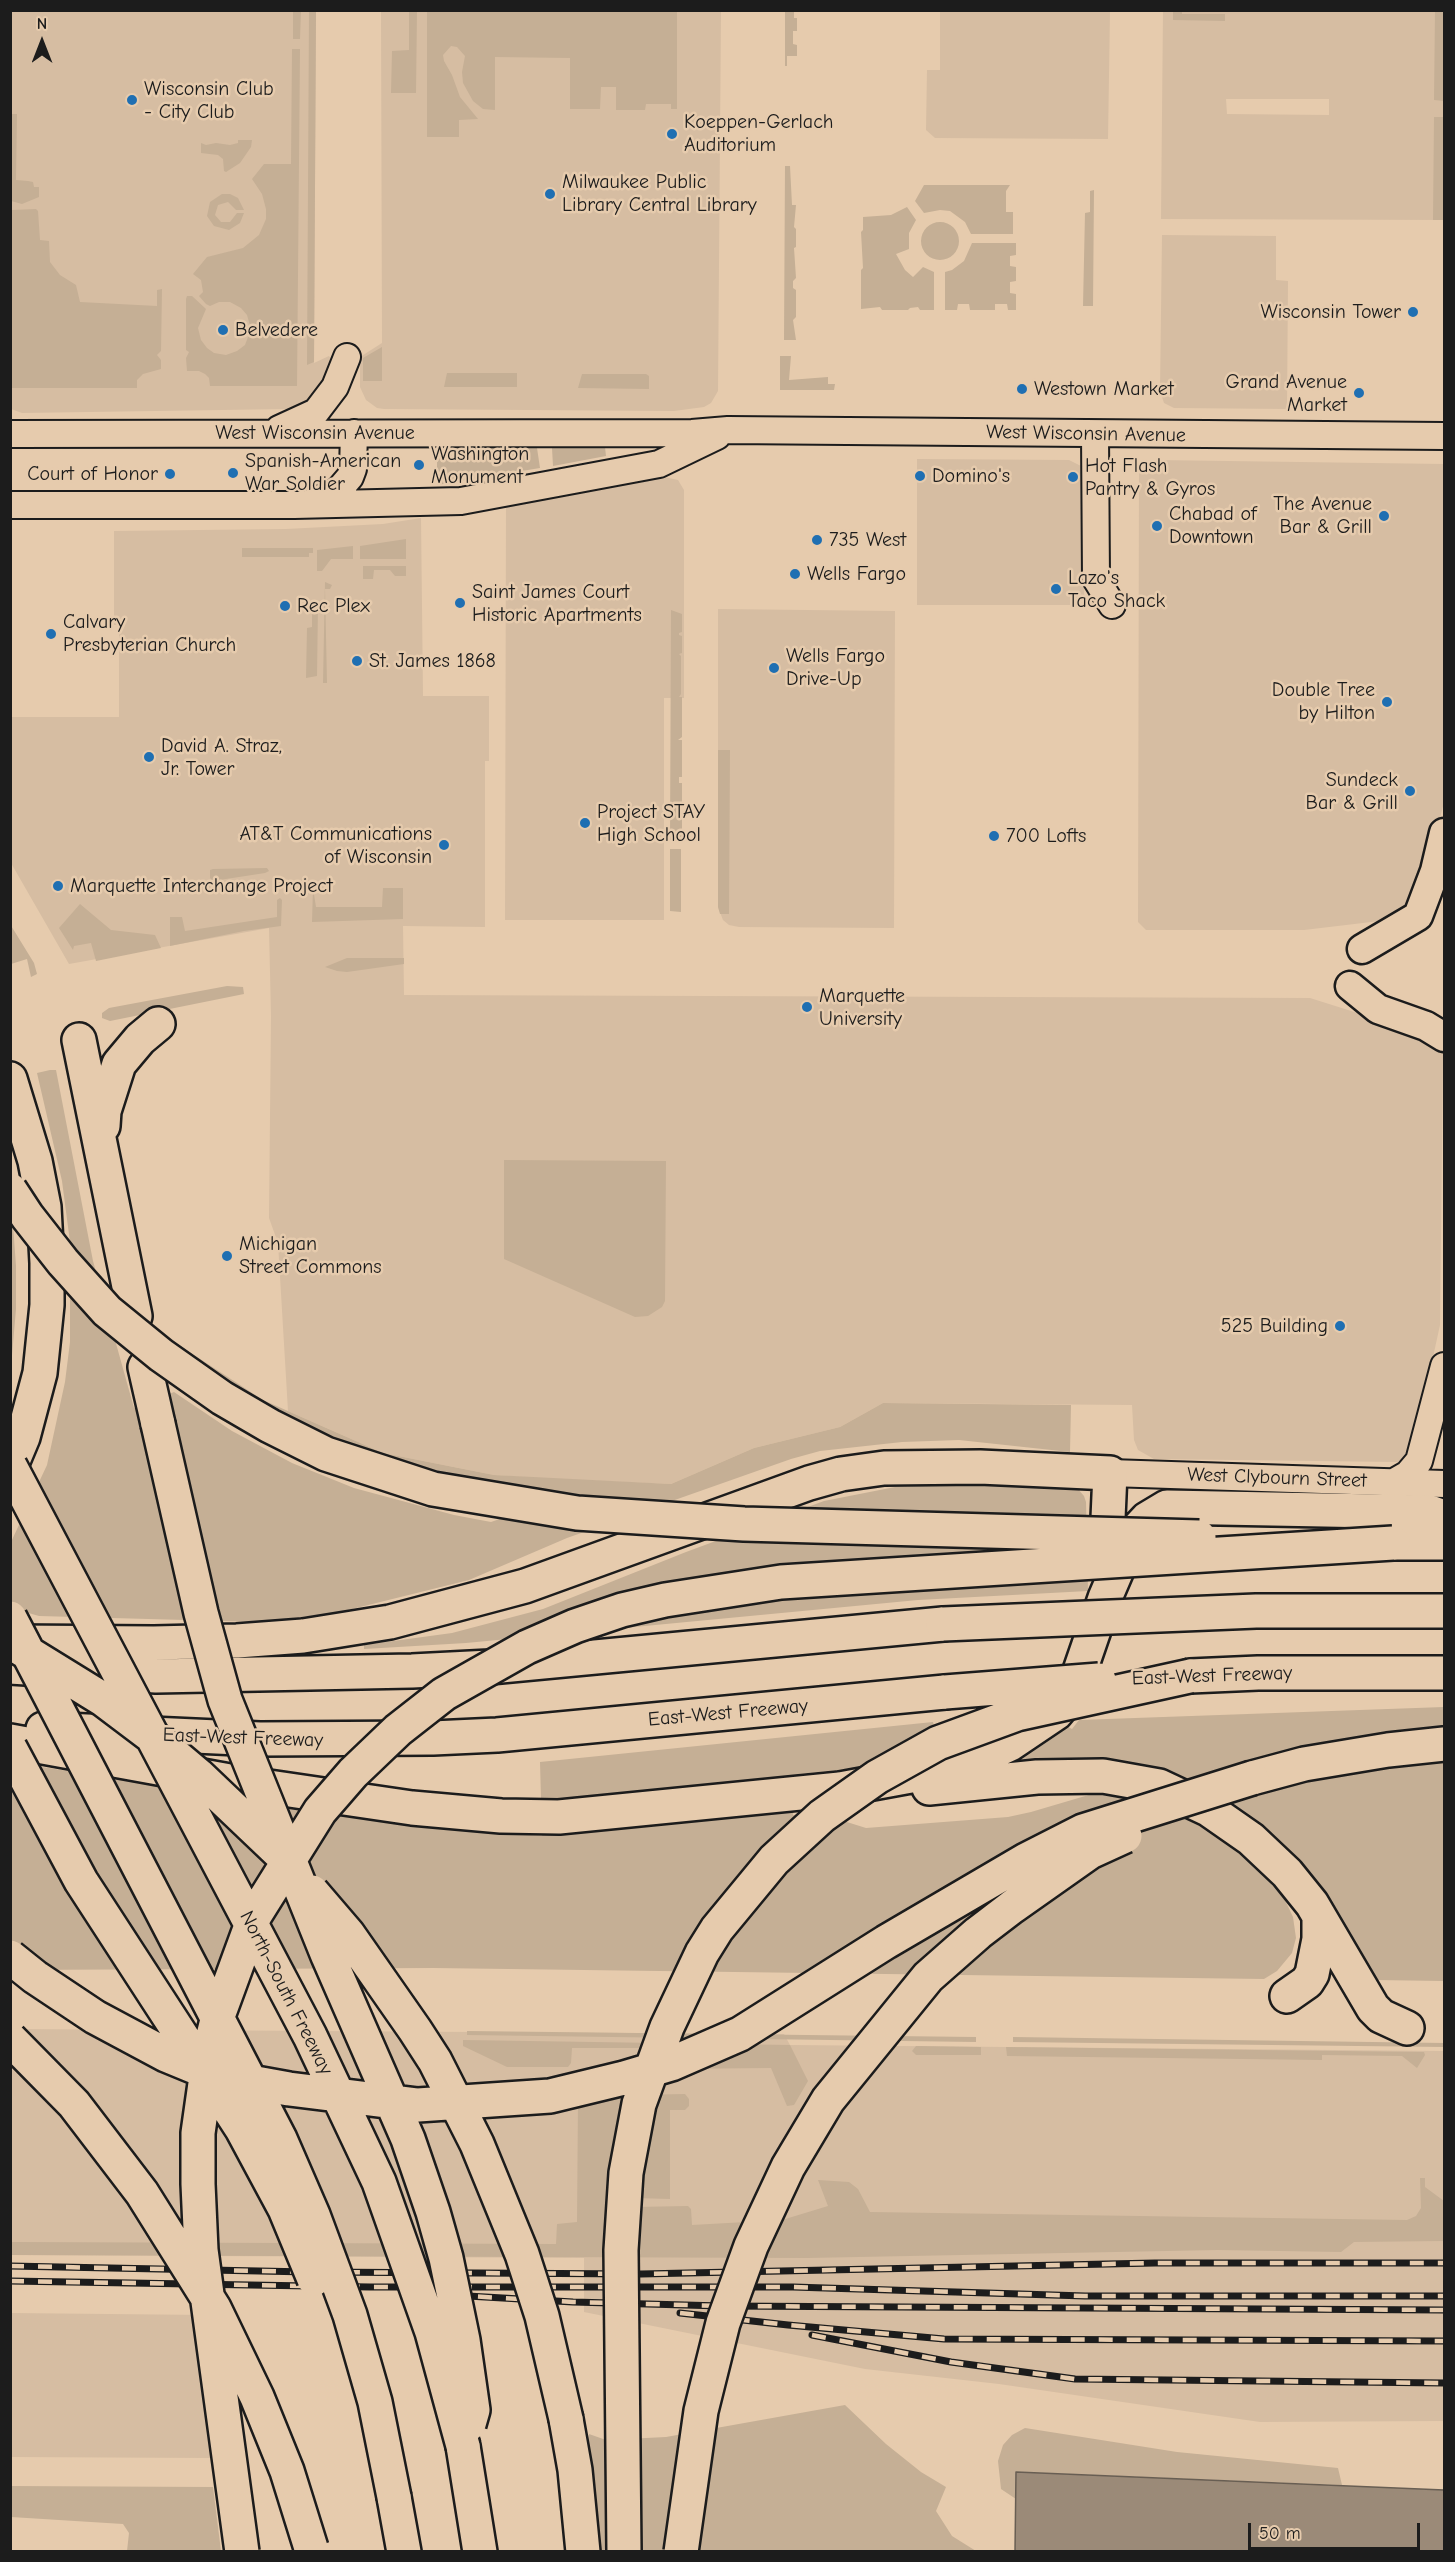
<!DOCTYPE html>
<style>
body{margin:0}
#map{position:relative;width:1455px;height:2562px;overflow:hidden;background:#e6cbad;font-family:"Comic Neue",sans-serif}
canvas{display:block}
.frame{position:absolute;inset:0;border:12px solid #1c1c1c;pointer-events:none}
.north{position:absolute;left:12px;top:12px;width:60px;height:60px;-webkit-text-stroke:4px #e6cbad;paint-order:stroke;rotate:0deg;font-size:16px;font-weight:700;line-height:24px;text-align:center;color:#1c1c1c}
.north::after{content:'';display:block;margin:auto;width:21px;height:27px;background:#1c1c1c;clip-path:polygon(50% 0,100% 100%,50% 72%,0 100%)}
.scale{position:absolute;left:1248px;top:2523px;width:172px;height:27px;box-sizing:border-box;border:3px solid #1c1c1c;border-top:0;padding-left:8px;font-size:18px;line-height:21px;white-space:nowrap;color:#1c1c1c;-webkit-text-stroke:4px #e6cbad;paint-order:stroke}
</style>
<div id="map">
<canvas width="1455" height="2562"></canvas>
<div class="frame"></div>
<div class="north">N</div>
<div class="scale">50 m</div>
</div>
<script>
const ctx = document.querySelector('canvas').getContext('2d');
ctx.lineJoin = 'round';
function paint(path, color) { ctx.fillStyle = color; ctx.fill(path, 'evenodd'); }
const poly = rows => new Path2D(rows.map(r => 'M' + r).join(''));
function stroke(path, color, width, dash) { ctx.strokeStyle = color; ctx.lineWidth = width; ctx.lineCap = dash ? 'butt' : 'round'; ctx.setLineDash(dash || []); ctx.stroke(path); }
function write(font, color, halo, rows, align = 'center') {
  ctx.font = font + ' "Comic Neue",sans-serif'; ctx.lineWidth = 5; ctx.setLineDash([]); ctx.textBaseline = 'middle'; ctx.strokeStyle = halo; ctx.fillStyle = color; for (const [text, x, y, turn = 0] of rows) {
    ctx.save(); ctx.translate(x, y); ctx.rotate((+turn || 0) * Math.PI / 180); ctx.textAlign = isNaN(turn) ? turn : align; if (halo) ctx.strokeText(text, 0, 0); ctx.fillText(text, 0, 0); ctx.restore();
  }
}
const built = poly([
 [10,11,316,11,314,363,329,356,331,359,327,377,310,400,288,409,22,413,11,409],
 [381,11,721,11,718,391,711,403,704,407,674,411,384,409,377,408,366,400,360,387,360,357,382,343],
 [940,11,1110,11,1108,139,935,138,926,130,927,70,940,70],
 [1163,11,1444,11,1444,220,1161,219],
 [1226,99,1329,99,1329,115,1227,114],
 [1162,235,1276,236,1276,280,1288,281,1287,409,1174,408,1164,403,1160,391],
 [917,459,1069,460,1081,466,1085,481,1084,605,917,605],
 [1155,460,1444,464,1444,802,1425,879,1417,900,1388,920,1304,930,1146,930,1138,922,1139,473,1142,465],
 [664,477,678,480,684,490,684,698,664,698,664,920,505,920,506,507],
 [421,518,423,696,489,696,489,761,485,761,485,927,403,926,404,995,1310,998,1424,1034,1441,1050,1443,1055,1440,1325,1414,1444,1406,1458,1397,1462,1154,1459,1138,1450,1134,1440,1132,1405,883,1403,840,1427,754,1448,671,1484,552,1479,494,1475,383,1453,288,1411,278,1243,269,1218,271,1016,269,928,69,964,11,863,10,717,119,717,119,625,114,625,114,531,286,529,383,524],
 [718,609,895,611,894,928,739,927,729,925,723,920,718,907],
 [11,2029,784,2034,790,2045,1444,2051,1444,2421,1260,2422,999,2384,865,2369,584,2312,584,2258,11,2255],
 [11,2313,206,2315,214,2458,11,2457]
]);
const green = poly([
 [293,11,301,11,300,39,293,39],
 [316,11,314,362,307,365,309,11],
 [409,11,417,11,416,93,391,93,392,51,409,50],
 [427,11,677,11,677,109,671,109,671,104,646,104,645,110,616,110,616,87,601,87,600,109,570,109,570,58,495,57,495,110,483,109,473,101,463,83,462,72,465,56,457,47,451,46,443,55,444,61,452,75,460,97,478,119,459,120,459,137,427,137],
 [785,11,794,11,794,18,797,18,797,31,793,31,793,44,797,45,797,56,787,56,787,66,785,66],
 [1173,11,1182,11,1182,14,1225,14,1225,21,1173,20],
 [1435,11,1444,11,1444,101,1434,100],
 [292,49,300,49,297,386,210,386,209,378,205,374,199,371,187,371,186,358,189,352,186,350,186,299,187,296,192,296,206,309,198,328,201,340,207,348,214,353,226,355,237,351,245,345,251,329,247,315,241,308,230,302,219,302,210,306,206,304,199,296,203,292,201,280,193,274,207,257,243,248,259,235,266,219,266,209,262,194,252,179,264,164,291,164],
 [12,114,17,114,16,180,28,181,33,182,34,187,39,187,39,197,22,204,11,201],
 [1434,117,1444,117,1444,220,1433,220],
 [238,140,252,140,251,147,240,163,226,172,224,171,223,159,218,155,201,153,201,143,206,145,216,143,230,145,238,143],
 [785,166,790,166,792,205,796,205,794,227,796,229,796,247,794,248,796,278,793,281,793,288,796,290,796,317,793,320,796,340,784,340],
 [924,185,1010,185,1006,191,1006,212,1013,212,1013,234,971,234,965,222,950,211,940,210,924,213,915,201],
 [1094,190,1093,306,1083,306,1085,213,1090,212,1090,191],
 [222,194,230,194,238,198,244,210,236,210,228,202,218,205,215,215,221,222,230,222,237,213,244,213,240,223,229,230,214,226,207,216,210,202],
 [907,207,916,220,909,233,909,249,896,254,905,270,913,277,923,267,934,272,934,310,920,310,918,307,910,308,908,310,882,310,880,307,861,309,861,270,863,268,861,232,863,230,863,217,891,215],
 [36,209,38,211,40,240,49,241,50,262,60,275,76,285,80,302,157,306,157,290,162,289,161,351,157,355,161,360,161,369,143,374,137,380,137,388,12,388,12,210],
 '921 241a19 19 0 1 1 38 0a19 19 0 1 1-38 0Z',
 [972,243,1016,243,1016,255,1010,256,1010,266,1016,267,1016,281,1010,282,1010,293,1016,294,1016,310,1008,310,1007,304,995,304,995,310,970,310,969,304,958,304,957,310,945,310,945,272,952,270,964,261],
 [382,347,382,381,363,381,363,358],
 [780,356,791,356,789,380,828,377,828,384,835,384,834,390,780,390],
 [447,373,517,373,517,387,444,387],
 [582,374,646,374,649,376,649,389,578,388],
 [437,447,537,448,540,468,437,485],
 [605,447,606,456,553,466,552,448],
 [406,539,406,559,360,559,360,546],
 [353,546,353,559,331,559,322,571,317,571,317,550],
 [242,548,313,548,313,553,309,553,309,557,242,557],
 [363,566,406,566,406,576,395,576,390,570,374,570,373,579,363,579],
 [325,582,332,585,330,589,325,589,327,683,323,683],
 [312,605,318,605,317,676,306,678,307,628,312,627],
 [671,610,682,614,682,632,679,633,679,635,682,636,682,653,679,654,681,656,681,694,679,697,682,697,682,737,678,740,682,740,682,777,679,777,679,783,682,783,682,840,670,840],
 [718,750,730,750,729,914,720,914,718,907],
 [670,849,681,849,681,912,670,911],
 [267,868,269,871,265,873,213,881,210,878,210,870,213,869],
 [313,888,316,907,382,907,383,888,403,888,403,919,312,922],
 [280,898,282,900,281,926,244,931,170,946,170,917,182,917,185,931,277,917,277,900],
 [80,904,111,930,155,935,161,948,96,961,91,943,74,946,73,950,59,928],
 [10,924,34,963,37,974,31,977,27,959,11,964],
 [347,958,404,958,404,964,347,972,337,971,325,967],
 [227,986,243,987,244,994,110,1021,102,1018,102,1013,109,1008],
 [50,1070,56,1070,93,1261,134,1408,174,1392,232,1431,292,1463,354,1488,454,1515,491,1522,560,1498,448,1481,337,1447,165,1345,165,1336,263,1400,383,1453,494,1475,671,1484,754,1448,840,1427,883,1403,1071,1405,1070,1452,959,1440,902,1442,820,1451,791,1459,567,1538,469,1580,336,1613,258,1622,39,1616,11,1608,11,1542,47,1465,65,1382,70,1342,70,1242,62,1181,37,1073],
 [504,1160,666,1161,665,1301,662,1307,648,1316,635,1317,504,1259],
 [10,1184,16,1266,16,1309,11,1367],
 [921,1486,1072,1486,1077,1488,1084,1496,1086,1502,1088,1591,918,1600,466,1643,364,1649,364,1645,452,1633,543,1609,686,1552,824,1501,895,1487],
 [1444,1707,1444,1981,1375,1980,1359,1955,1341,1918,1323,1889,1306,1868,1261,1826,1202,1786,999,1765,1061,1723,1072,1729,1079,1720],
 [933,1722,935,1731,867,1767,798,1774,793,1815,818,1813,866,1828,1008,1817,1031,1812,1109,1789,1172,1808,1205,1827,1250,1860,1285,1900,1293,1917,1296,1938,1292,1953,1277,1971,1264,1979,433,1968,10,1970,10,1762,427,1827,542,1836,540,1762],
 [467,2031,976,2037,976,2042,467,2035],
 [1013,2037,1444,2043,1444,2047,1013,2042],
 [463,2040,790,2045,808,2081,794,2105,787,2106,771,2068,669,2069,665,2048,572,2048,571,2063,568,2067,507,2067,463,2046],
 [916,2046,981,2047,981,2055,916,2055,912,2051],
 [1006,2047,1424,2052,1425,2055,1417,2068,1402,2056,1322,2055,1322,2060,1007,2056],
 [685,2094,689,2099,689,2106,685,2110,670,2110,670,2199,635,2198,635,2207,688,2206,691,2209,692,2225,782,2220,828,2206,818,2180,849,2182,858,2189,870,2212,1407,2220,1416,2216,1421,2208,1420,2178,1425,2178,1425,2187,1444,2201,1444,2241,1354,2242,1341,2252,1218,2250,807,2258,11,2255,11,2242,556,2244,557,2224,577,2222,578,2101,583,2096],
 [845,2405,886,2444,921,2472,946,2487,936,2511,952,2536,976,2551,567,2552,589,2434,606,2440,666,2437],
 [1025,2428,1177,2452,1338,2468,1342,2485,1017,2472,1016,2499,1001,2489,998,2461,1003,2445,1012,2435],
 [11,2486,213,2487,221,2551,127,2551,129,2533,123,2524,11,2517]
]);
const water = poly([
 [1016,2472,1444,2490,1444,2551,1015,2551,1016,2472]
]);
const secondary = poly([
 [279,429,316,412,335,387,347,357],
 [10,434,692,433,728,430,1444,436],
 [1095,434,1096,579,1112,605],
 [312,502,338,491,350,477,353,469,354,433],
 [10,505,294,505,461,501,659,464,717,436],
 [1110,1473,1444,1484],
 [1394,1482,1408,1474,1419,1461,1444,1366]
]);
const primary = poly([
 [1362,949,1418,916,1435,871,1444,833],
 [1350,986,1378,1009,1426,1026,1444,1037]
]);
const highway = poly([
 [79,1040,135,1316],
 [10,1079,35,1161,44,1207,47,1263,47,1305,40,1373,23,1437,10,1468],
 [103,1126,104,1111,119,1064,140,1039,158,1024],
 [145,1367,158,1424],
 [1393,1543,1444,1543],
 [10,1642,154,1643,237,1641,303,1636,390,1622,525,1586,809,1483,841,1474,884,1468,980,1467,1110,1473,1106,1563],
 [10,1667,156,1676,412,1671,490,1667,943,1624],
 [1190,1676,1258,1673,1444,1673],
 [43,1729,260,1739,433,1738,497,1735,945,1692],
 [10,1741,235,1782,412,1808,501,1816,559,1817,840,1789,938,1771,978,1759,1010,1744,1056,1713,1072,1694,1105,1598,1132,1535,1147,1519,1167,1507,1430,1512,1444,1517],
 [1252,1778,1304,1764,1388,1750,1444,1744],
 [929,1788,1037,1777,1103,1776,1159,1786,1208,1809,1251,1839,1287,1873,1312,1904,1373,2008,1381,2016,1407,2028],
 [1287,1996,1307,1982,1312,1974,1319,1939,1319,1916],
 [566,2419,575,2470,583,2552],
 [463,2446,480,2552],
 [394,2497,404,2552]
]);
const rail = poly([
 [10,2266,309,2272,641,2274,1155,2263,1444,2263],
 [10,2281,370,2287,793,2287,1085,2296,1444,2296],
 [450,2295,573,2302,722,2306,1444,2310],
 [680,2313,788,2325,944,2339,1444,2341],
 [812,2335,951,2362,1075,2379,1444,2383]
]);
const highwayBridge = poly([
 [10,1190,27,1216,63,1262,107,1311,161,1355,222,1398,270,1426,326,1454,433,1489,577,1513,744,1524,1199,1537],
 [158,1424,201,1613,225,1700,328,1956,408,2139,433,2212,446,2258,463,2340,473,2410,469,2424],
 [10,1466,310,2036,379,2182,432,2332,463,2446],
 [10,1618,280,2139,313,2215,350,2315,375,2402,394,2497],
 [943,1624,1256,1611,1444,1611],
 [10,1642,104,1700,153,1737,198,1775,281,1854],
 [945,1692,1099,1680],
 [10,1748,81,1881,242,2129,285,2209,314,2279],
 [312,1892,348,1934,415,2030,435,2061,477,2144,522,2254,542,2316,566,2419],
 [10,1957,35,1977,95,2017,166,2055,217,2076,289,2089,418,2105,550,2096,624,2078,671,2064,740,2034,886,1942,1026,1860,1083,1831,1252,1778],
 [10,2039,74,2104,142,2193,214,2308,257,2397,287,2471,311,2548],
 [242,2552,201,2250,198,2184,198,2133,210,2048,218,2016,255,1915,320,1811,353,1773,398,1730,444,1694,527,1647,575,1626,622,1610,665,1600,781,1582,1393,1543],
 [624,2552,621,2250,626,2173,639,2104,667,2027,702,1953,717,1929,774,1860,822,1816,877,1777,938,1743,1017,1714,1190,1676],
 [681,2552,701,2411,723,2323,751,2246,788,2167,828,2100,928,1977,978,1933,1012,1907,1090,1852,1125,1836]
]);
const markers = [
 [132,100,6,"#1f6fb2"],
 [672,134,6,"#1f6fb2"],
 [550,194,6,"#1f6fb2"],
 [1413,312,6,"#1f6fb2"],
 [223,330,6,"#1f6fb2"],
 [1022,389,6,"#1f6fb2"],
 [1359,393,6,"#1f6fb2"],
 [419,465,6,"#1f6fb2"],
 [233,473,6,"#1f6fb2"],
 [170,474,6,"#1f6fb2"],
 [920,476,6,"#1f6fb2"],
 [1073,477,6,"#1f6fb2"],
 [1384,516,6,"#1f6fb2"],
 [1157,526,6,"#1f6fb2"],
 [817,540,6,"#1f6fb2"],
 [795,574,6,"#1f6fb2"],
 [1056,589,6,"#1f6fb2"],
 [460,603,6,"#1f6fb2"],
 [285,606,6,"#1f6fb2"],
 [51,634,6,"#1f6fb2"],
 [357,661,6,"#1f6fb2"],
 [774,668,6,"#1f6fb2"],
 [1387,702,6,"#1f6fb2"],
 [149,757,6,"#1f6fb2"],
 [1410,791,6,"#1f6fb2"],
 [585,823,6,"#1f6fb2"],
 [994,836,6,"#1f6fb2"],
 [444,845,6,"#1f6fb2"],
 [58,886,6,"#1f6fb2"],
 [807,1007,6,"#1f6fb2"],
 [227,1256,6,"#1f6fb2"],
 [1340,1326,6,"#1f6fb2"]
];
const poiNames = [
 ["Wisconsin Club",144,89],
 ["- City Club",144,112],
 ["Koeppen-Gerlach",684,122],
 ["Auditorium",684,145],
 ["Milwaukee Public",562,182],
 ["Library Central Library",562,205],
 ["Wisconsin Tower",1401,312,"right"],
 ["Belvedere",235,330],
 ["Grand Avenue",1347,382,"right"],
 ["Market",1347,405,"right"],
 ["Westown Market",1034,389],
 ["Washington",431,454],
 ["Monument",431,477],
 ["Spanish-American",245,461],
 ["War Soldier",245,484],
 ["Hot Flash",1085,466],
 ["Pantry & Gyros",1085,489],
 ["Court of Honor",158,474,"right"],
 ["Domino's",932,476],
 ["The Avenue",1372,504,"right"],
 ["Bar & Grill",1372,527,"right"],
 ["Chabad of",1169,514],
 ["Downtown",1169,537],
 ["735 West",829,540],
 ["Wells Fargo",807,574],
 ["Lazo's",1068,578],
 ["Taco Shack",1068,601],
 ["Saint James Court",472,592],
 ["Historic Apartments",472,615],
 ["Rec Plex",297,606],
 ["Calvary",63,622],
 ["Presbyterian Church",63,645],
 ["Wells Fargo",786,656],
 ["Drive-Up",786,679],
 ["St. James 1868",369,661],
 ["Double Tree",1375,690,"right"],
 ["by Hilton",1375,713,"right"],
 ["David A. Straz,",161,746],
 ["Jr. Tower",161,769],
 ["Sundeck",1398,780,"right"],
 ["Bar & Grill",1398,803,"right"],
 ["Project STAY",597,812],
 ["High School",597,835],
 ["AT&T Communications",432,834,"right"],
 ["of Wisconsin",432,857,"right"],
 ["700 Lofts",1006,836],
 ["Marquette Interchange Project",70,886],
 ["Marquette",819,996],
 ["University",819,1019],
 ["Michigan",239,1244],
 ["Street Commons",239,1267],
 ["525 Building",1328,1326,"right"]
];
const streetNames = [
 ["West Wisconsin Avenue",315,433],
 ["West Wisconsin Avenue",1086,434,1],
 ["West Clybourn Street",1277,1478,2],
 ["East-West Freeway",1212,1676,-2],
 ["East-West Freeway",728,1713,-5],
 ["East-West Freeway",243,1738,2],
 ["North-South Freeway",286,1993,63]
];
paint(built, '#d6bda2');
paint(green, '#c5af95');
paint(water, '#9b8a78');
stroke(water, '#685e53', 1.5);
stroke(secondary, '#1c1c1c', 30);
stroke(primary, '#1c1c1c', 33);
stroke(highway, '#1c1c1c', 38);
stroke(secondary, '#e6cbad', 26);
stroke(primary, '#e6cbad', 28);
stroke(highway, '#e6cbad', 33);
stroke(rail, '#1c1c1c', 7);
stroke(rail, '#e6cbad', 4.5, [14]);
stroke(highwayBridge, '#1c1c1c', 38, []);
stroke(highwayBridge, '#e6cbad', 33);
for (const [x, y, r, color] of markers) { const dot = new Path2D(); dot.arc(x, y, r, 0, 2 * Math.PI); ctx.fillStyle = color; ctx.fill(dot); stroke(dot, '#e6cbad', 2); }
write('20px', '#1c1c1c', '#e6cbad', poiNames, 'left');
write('20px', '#1c1c1c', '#e6cbad', streetNames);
</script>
